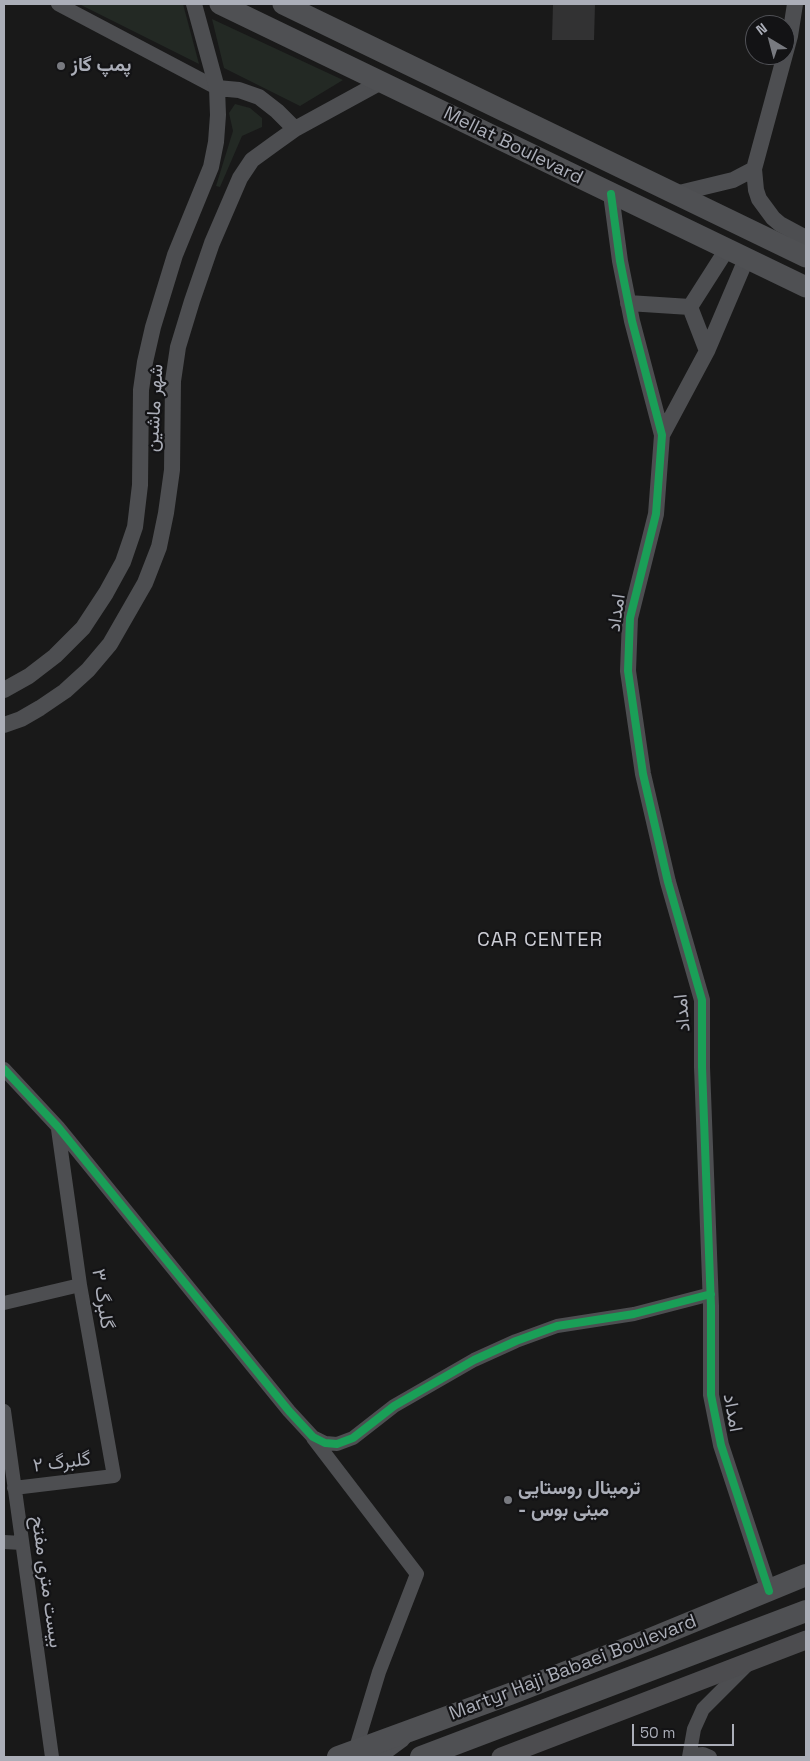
<!DOCTYPE html>
<meta charset="utf-8">
<style>
body{margin:0}
#map{position:relative;width:810px;height:1761px;overflow:hidden;background:#191919;font-family:"Space Grotesk",sans-serif}
canvas{display:block}
.frame{position:absolute;inset:0;border:5px solid #abaeb8;pointer-events:none}
.north{position:absolute;left:745px;top:15px;width:50px;height:50px;box-sizing:border-box;background:#131315;border:1px solid #505156;border-radius:50%;rotate:323deg;font-size:14px;font-weight:700;line-height:20px;text-align:center;color:#abaeb8}
.north::after{content:'';display:block;margin:auto;width:18px;height:22px;background:#787a80;clip-path:polygon(50% 0,100% 100%,50% 72%,0 100%)}
.scale{position:absolute;left:632px;top:1724px;width:102px;height:22px;box-sizing:border-box;border:2px solid #abaeb8;border-top:0;padding-left:6px;font-size:15px;line-height:18px;white-space:nowrap;color:#abaeb8;-webkit-text-stroke:4px #131315;paint-order:stroke}
</style>
<div id="map">
<canvas width="810" height="1761"></canvas>
<div class="frame"></div>
<div class="north">N</div>
<div class="scale">50 m</div>
</div>
<script>
const ctx = document.querySelector('canvas').getContext('2d');
ctx.lineJoin = 'round';
function paint(path, color) { ctx.fillStyle = color; ctx.fill(path, 'evenodd'); }
const poly = rows => new Path2D(rows.map(r => 'M' + r).join(''));
function stroke(path, color, width, dash) { ctx.strokeStyle = color; ctx.lineWidth = width; ctx.lineCap = dash ? 'butt' : 'round'; ctx.setLineDash(dash || []); ctx.stroke(path); }
function write(font, color, halo, rows, align = 'center') {
  ctx.font = font + ' "Space Grotesk",Vazirmatn,sans-serif'; ctx.lineWidth = 4.5; ctx.setLineDash([]); ctx.textBaseline = 'middle'; ctx.strokeStyle = halo; ctx.fillStyle = color; for (const [text, x, y, turn = 0] of rows) {
    ctx.save(); ctx.translate(x, y); ctx.rotate((+turn || 0) * Math.PI / 180); ctx.textAlign = isNaN(turn) ? turn : align; if (halo) ctx.strokeText(text, 0, 0); ctx.fillText(text, 0, 0); ctx.restore();
  }
}
const green = poly([
 [79,4,183,4,199,64],
 [212,19,343,80,300,106,224,68],
 [235,104,250,108,262,118,262,127,242,136,220,187,216,186,233,131,229,113]
]);
const building = poly([
 [553,4,595,4,594,40,552,40]
]);
const minor = poly([
 [58,4,217,88],
 [4,1069,58,1127,289,1411,313,1437,325,1443,337,1444,353,1438,394,1406,474,1360,516,1341,557,1326,634,1314,711,1294],
 [4,1303,80,1285],
 [4,1411,52,1757],
 [313,1438,417,1574,379,1672,355,1751],
 [14,1488,114,1476,80,1285,58,1129],
 [4,1542,22,1543],
 [690,1755,703,1754,710,1757],
 [689,1757,694,1729,703,1709,746,1666]
]);
const tertiary = poly([
 [795,4,790,36,754,169,756,190,759,199,773,218,780,224,806,238],
 [217,88,239,90,259,97,277,111,295,129],
 [611,194,620,261,632,321,662,435,656,514,630,618,628,671,643,774,668,882,702,1000,702,1067,711,1306,711,1395,721,1445,769,1591],
 [675,194,733,180,754,169],
 [628,303,690,307,707,351],
 [690,307,727,249],
 [662,435,707,351,747,257],
 [4,690,29,676,55,656,83,628,106,593,123,562,135,527,140,485,141,390,145,362,153,327,175,255,211,167,216,142,218,115,217,88,194,4],
 [4,725,21,719,40,708,65,691,88,670,110,644,145,583,159,547,166,513,172,470,173,381,178,347,192,301,212,243,240,178,252,160,274,144,295,129,381,82]
]);
const secondary = poly([
 [501,1757,806,1640]
]);
const primary = poly([
 [220,4,806,287],
 [283,4,806,257],
 [374,1757,401,1737]
]);
const trunk = poly([
 [338,1757,510,1694,648,1640,806,1575],
 [421,1757,806,1611]
]);
const cycleway = poly([
 [611,194,620,261,632,321,662,435,656,514,630,618,628,671,643,774,668,882,702,1000,702,1067,711,1306,711,1395,721,1445,769,1591],
 [4,1069,58,1127,289,1411,313,1437,325,1443,337,1444,353,1438,394,1406,474,1360,516,1341,557,1326,634,1314,711,1294]
]);
const markers = [
 [61,66,5,"#787a80"],
 [508,1500,5,"#787a80"]
];
const poiNames = [
 ["پمپ گاز",71,66],
 ["ترمینال روستایی",518,1489],
 ["- مینی بوس",518,1511]
];
const streetNames = [
 ["Mellat Boulevard",513,146,26],
 ["شهر ماشین",155,408,-87],
 ["امداد",617,613,-82],
 ["امداد",683,1013,-95],
 ["گلبرگ ۳",102,1299,81],
 ["امداد",732,1413,80],
 ["گلبرگ ۲",62,1463,-7],
 ["بیست متری مفتح",46,1582,82],
 ["Martyr Haji Babaei Boulevard",573,1668,-21]
];
const neighbourhoodNames = [
 ["CAR CENTER",540,941]
];
paint(green, '#232924');
paint(building, '#323233');
stroke(minor, '#4d4e51', 14);
stroke(tertiary, '#4d4e51', 16);
stroke(secondary, '#4c4c4f', 19);
stroke(primary, '#4f5053', 21);
stroke(trunk, '#4f5053', 22);
stroke(cycleway, '#1a9f57', 8);
for (const [x, y, r, color] of markers) { const dot = new Path2D(); dot.arc(x, y, r, 0, 2 * Math.PI); ctx.fillStyle = color; ctx.fill(dot); stroke(dot, '#131315', 2); }
write('bold 19px', '#abaeb8', '#131315', poiNames, 'left');
write('19px', '#abaeb8', '#131315', streetNames);
ctx.letterSpacing = '1px';
write('20px', '#cccdd5', '#131315', neighbourhoodNames);
ctx.letterSpacing = '0px';
</script>
